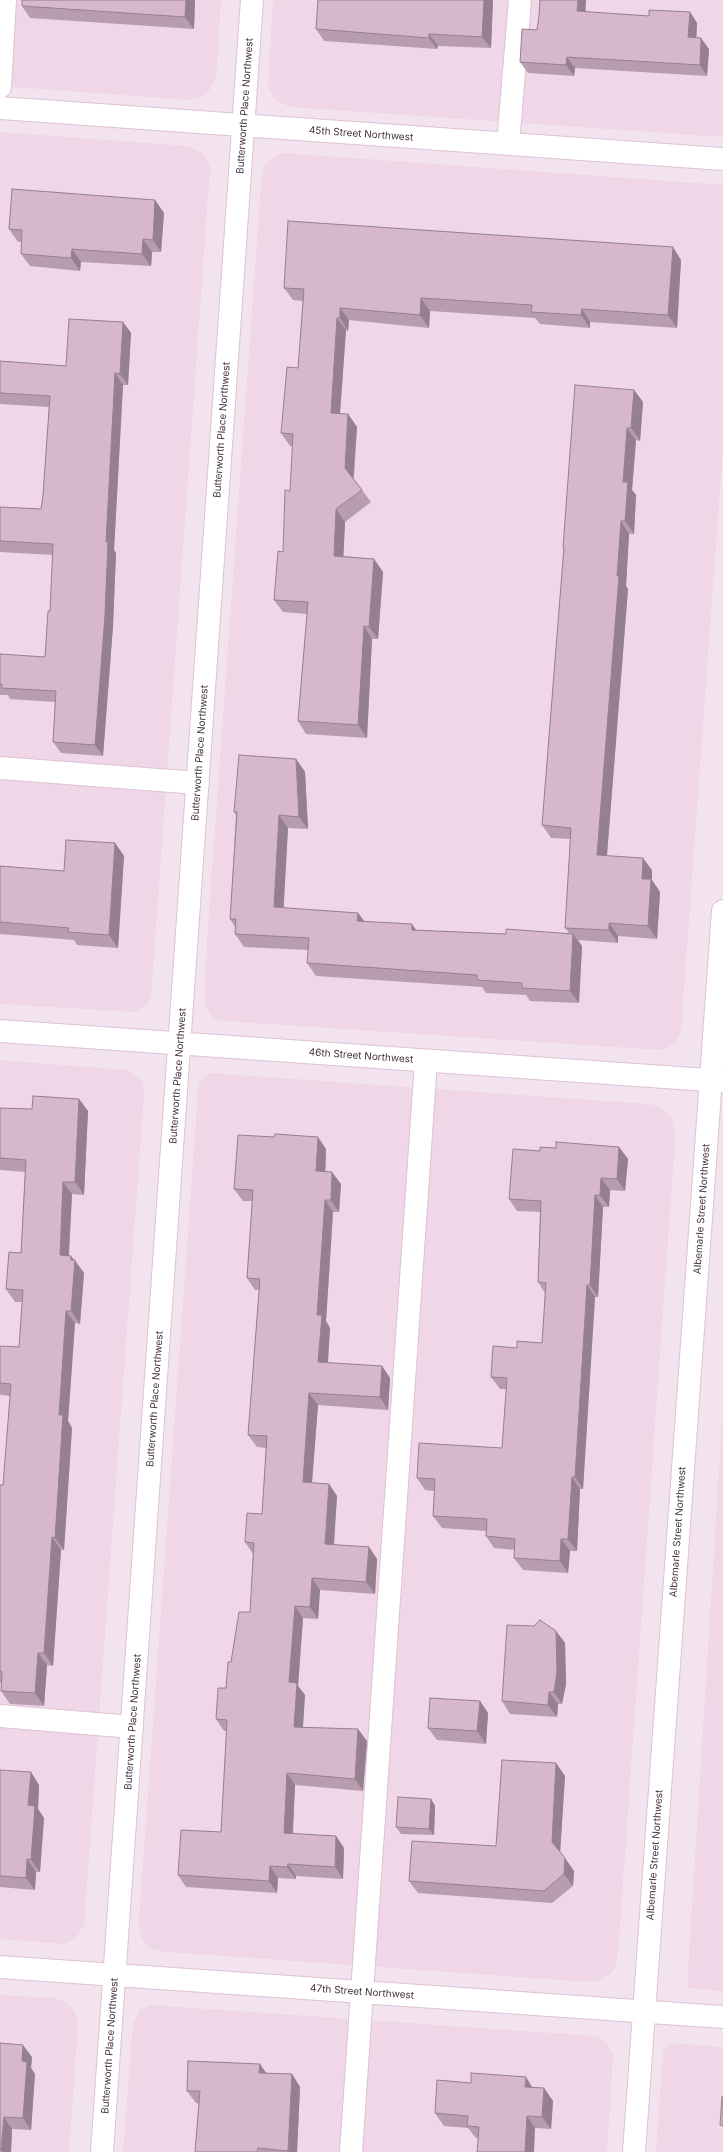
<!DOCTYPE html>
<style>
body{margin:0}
canvas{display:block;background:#f3e3ee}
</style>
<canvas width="723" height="2152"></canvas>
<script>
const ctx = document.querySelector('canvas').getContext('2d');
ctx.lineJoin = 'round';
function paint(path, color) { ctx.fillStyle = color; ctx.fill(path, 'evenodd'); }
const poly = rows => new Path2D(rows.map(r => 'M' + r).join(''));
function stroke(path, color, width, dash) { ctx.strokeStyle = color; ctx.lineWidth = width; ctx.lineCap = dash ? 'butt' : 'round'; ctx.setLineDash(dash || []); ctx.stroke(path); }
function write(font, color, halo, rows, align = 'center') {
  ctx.font = font + ' Inter,sans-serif'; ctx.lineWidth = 4; ctx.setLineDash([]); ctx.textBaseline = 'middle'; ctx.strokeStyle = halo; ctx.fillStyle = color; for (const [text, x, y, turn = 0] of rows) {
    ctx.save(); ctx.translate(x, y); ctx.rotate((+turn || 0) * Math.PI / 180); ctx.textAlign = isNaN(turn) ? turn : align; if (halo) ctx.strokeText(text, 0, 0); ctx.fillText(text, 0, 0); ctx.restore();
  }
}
const residential = poly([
 [0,0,221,0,216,79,206,95,189,100,0,86],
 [273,0,723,0,723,137,290,107,275,100,268,85],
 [0,132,189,146,202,153,207,159,210,168,152,984,151,995,147,1004,134,1012,0,1004],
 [284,153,723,185,723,448,681,1030,676,1042,666,1049,659,1050,223,1021,215,1019,207,1009,205,995,207,939,261,185,265,164,276,156],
 [0,1060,126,1070,138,1077,143,1083,144,1094,84,1925,77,1937,64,1944,0,1939],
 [210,1073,648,1104,660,1106,673,1119,675,1140,619,1940,616,1966,612,1972,599,1981,588,1982,167,1952,151,1949,141,1938,139,1921,198,1092,199,1084,203,1077],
 [723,1406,723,1991,687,1988],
 [0,1995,55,1998,64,2001,75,2011,77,2020,77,2037,69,2152,0,2152],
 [150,2005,597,2036,607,2044,613,2055,607,2152,123,2152,133,2023,139,2011],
 [672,2043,723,2047,723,2152,656,2152,663,2051]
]);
const minor = poly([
 [0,87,5,0],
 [0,108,723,159],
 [508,144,520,0],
 [0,768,198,783],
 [0,1031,723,1081],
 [0,1716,132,1727],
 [0,1967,723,2017],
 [102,2152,252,0],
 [351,2152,426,1061],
 [634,2152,723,911]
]);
const wall = poly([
 [195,0,194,29,30,18,22,6],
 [493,0,491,48,438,46,437,49,324,41,316,29],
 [586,12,649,16,690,12,697,23,696,37,709,49,707,76,575,68,574,76,528,73,520,62],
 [155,200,164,213,161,252,152,252,151,266,81,262,80,271,30,266,21,254,22,242,18,242,9,229],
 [681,260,677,328,590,322,590,328,540,324,535,318,430,311,429,328,349,320,348,331,346,330,340,414,348,414,357,427,354,479,362,490,371,502,345,522,343,556,374,559,383,572,378,639,372,639,367,738,306,734,298,721,307,614,283,612,274,600,283,552,290,491,293,446,290,446,281,433,298,368,303,301,293,300,284,288],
 [123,322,131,333,128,385,123,385,114,550,116,553,113,626,103,756,61,753,53,742,55,702,10,699,8,695,0,695,0,654,45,657,50,611,53,555,0,552,0,507,41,509,43,495,49,407,0,404,0,361,66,366],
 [634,390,643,402,640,441,636,440,632,490,636,495,634,534,629,534,626,586,628,589,607,855,652,870,652,880,660,892,657,939,618,936,618,943,578,940,582,946,579,1003,530,1001,526,995,486,993,482,987,316,976,307,963,308,950,244,947,235,934,235,927,230,919,236,815,234,812,296,759,305,772,308,829,288,828,283,908,358,913,364,921,416,930,506,934,569,933,565,928,571,839,551,838,542,825,564,550,563,547],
 [115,843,124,856,118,948,77,945,74,940,0,934,0,866,64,871],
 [79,1099,88,1111,84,1195,72,1194,69,1256,75,1260,84,1273,80,1324,75,1323,68,1421,72,1428,64,1550,61,1550,53,1666,47,1665,44,1706,10,1704,1,1691,2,1683,0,1683,0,1485,3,1485,10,1396,1,1395,0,1394,0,1346,19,1347,22,1302,15,1302,6,1289,21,1253,25,1172,0,1170,0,1108,32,1109],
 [619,1147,628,1159,625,1191,610,1190,609,1207,603,1207,598,1297,595,1297,583,1489,580,1489,577,1551,570,1551,568,1573,523,1570,514,1558,515,1550,494,1548,486,1536,486,1531,442,1528,433,1516,434,1491,425,1490,417,1478,502,1448,507,1389,500,1389,491,1377,517,1348,542,1343,545,1293,538,1282,540,1212,517,1211,509,1199,540,1151,556,1148],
 [326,1149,325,1172,341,1184,339,1212,333,1212,326,1321,330,1328,328,1363,382,1366,390,1378,388,1410,318,1405,312,1483,329,1484,337,1496,334,1545,369,1547,377,1559,375,1594,320,1590,318,1619,303,1618,298,1686,305,1695,303,1727,367,1741,363,1791,295,1785,293,1834,336,1836,344,1848,343,1879,296,1876,296,1879,278,1878,277,1893,186,1887,178,1875,221,1832,227,1731,224,1731,216,1719,226,1688,231,1662,250,1612,253,1554,245,1542,262,1514,266,1448,257,1447,248,1435,259,1290,255,1290,247,1278,252,1201,243,1201,234,1189],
 [556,1631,565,1643,566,1684,562,1704,558,1704,557,1717,510,1714,502,1701],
 [480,1701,488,1713,486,1744,437,1740,428,1728],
 [556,1763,565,1776,560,1853,574,1871,573,1886,552,1903,418,1893,409,1881,496,1846],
 [0,1770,39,1785,38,1809,44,1818,40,1872,36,1872,35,1890,0,1887],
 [431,1799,435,1806,434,1835,401,1834,396,1827],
 [0,2043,32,2057,31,2068,35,2074,31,2130,12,2129,11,2152,0,2152],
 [266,2073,292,2074,300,2087,297,2152,195,2152,199,2104,196,2103,187,2091],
 [533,2088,544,2088,553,2101,551,2129,535,2128,476,2138,468,2128,444,2126,435,2113]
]);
const shadedWall = poly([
 [186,0,195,0,194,29,185,17],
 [484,0,493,0,491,48,482,37],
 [578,0,586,0,585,22,577,11],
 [690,12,697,23,696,48,688,37],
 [429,34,438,46,437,49,429,38],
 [701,38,709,49,707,76,700,65],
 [567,57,575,68,574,76,566,65],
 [155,200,164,213,161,252,153,240],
 [143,239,152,252,151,266,142,254],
 [673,247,681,260,677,328,668,315],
 [72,249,81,262,80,271,71,258],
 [421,298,430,311,429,328,420,315],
 [340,308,349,320,348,331,340,318],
 [582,309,590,322,590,328,581,315],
 [337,318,346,330,339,426,331,413],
 [123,322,131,333,128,385,120,374],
 [115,373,123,385,114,550,116,553,113,626,103,756,95,745],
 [634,390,643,402,640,441,631,428],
 [348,414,357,427,353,480,345,468],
 [627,428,636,440,632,490,636,495,634,534,625,521,623,482],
 [336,509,345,522,343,568,334,556],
 [621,521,629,534,626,586,628,589,606,867,597,855],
 [374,559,383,572,378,639,369,627],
 [364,626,372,639,367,738,358,725],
 [296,759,305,772,308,829,299,817],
 [279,815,288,828,283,920,274,907],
 [115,843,124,856,118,948,109,935],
 [643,858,652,870,652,880,660,892,657,939,648,926,642,879],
 [358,913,367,925,357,921],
 [609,923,618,936,618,943,609,930],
 [412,924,421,937,412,930],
 [573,934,582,946,579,1003,570,991],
 [79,1099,88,1111,84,1195,75,1182],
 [318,1137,326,1149,325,1183,316,1171],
 [619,1147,628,1159,625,1191,617,1179],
 [332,1172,341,1184,339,1212,331,1200],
 [601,1178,610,1190,609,1207,600,1195],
 [63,1182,72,1194,68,1268,60,1255],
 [595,1195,603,1207,598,1297,590,1285],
 [325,1200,333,1212,326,1321,330,1328,327,1374,318,1362,317,1315],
 [71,1256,84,1273,80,1324,71,1311],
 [587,1285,595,1297,583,1489,575,1477],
 [66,1311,75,1323,68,1421,72,1428,64,1550,55,1538,59,1415],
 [382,1366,390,1378,388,1410,380,1397],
 [309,1393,318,1405,311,1494,303,1482],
 [572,1477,580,1489,577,1551,568,1539],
 [329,1484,337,1496,333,1556,325,1544],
 [52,1537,61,1550,53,1666,44,1653],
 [561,1539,570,1551,568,1573,560,1561],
 [369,1547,377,1559,375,1594,366,1582],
 [312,1578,320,1590,318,1619,310,1607],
 [295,1606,303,1618,298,1686,305,1695,302,1739,294,1727,289,1682],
 [556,1631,565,1643,566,1684,562,1704,554,1692],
 [38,1653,47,1665,44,1706,35,1693],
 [549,1692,558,1704,557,1717,548,1705],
 [480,1701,488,1713,486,1744,477,1731],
 [358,1729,367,1741,363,1791,355,1779],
 [556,1763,565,1776,560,1854,552,1842],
 [31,1772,39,1785,38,1809,44,1818,40,1872,31,1860,28,1805],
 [287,1773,295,1785,292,1845,284,1833],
 [431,1799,435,1806,434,1835,429,1829],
 [336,1836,344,1848,343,1879,335,1867],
 [565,1858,574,1871,573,1886,564,1874],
 [27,1859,36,1872,35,1890,26,1878],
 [288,1864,296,1876,296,1879,287,1867],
 [270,1866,278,1878,277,1893,269,1881],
 [23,2045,32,2057,31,2068,35,2074,31,2130,23,2118,22,2061],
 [260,2064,269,2077,259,2073],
 [292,2074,300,2087,297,2152,289,2152,288,2151],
 [526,2077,534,2090,525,2087],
 [544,2088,553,2101,551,2129,542,2117],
 [527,2116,535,2128,534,2152,525,2152],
 [4,2117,12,2129,11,2152,3,2152,1,2150]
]);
const building = poly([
 [22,0,186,0,185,17,22,6,22,0],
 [318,0,484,0,482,37,429,34,429,38,316,29,318,0],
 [540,0,578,0,577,11,649,16,649,10,690,12,688,37,701,38,700,65,567,57,566,65,520,62,522,29,537,30,539,16,540,0],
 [12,189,155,200,153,240,143,239,142,254,72,249,71,258,21,254,22,230,9,229,12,189],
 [288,221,673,247,668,315,582,309,581,315,531,312,532,305,421,298,420,315,340,308,340,318,337,318,331,413,348,414,345,468,362,490,336,509,334,556,374,559,369,627,364,626,358,725,298,721,308,602,274,600,278,551,283,552,285,490,290,491,293,434,281,433,287,367,298,368,304,289,284,288,288,221],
 [69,319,123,322,120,374,115,373,106,542,108,542,105,615,95,745,53,742,56,691,2,688,2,684,0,684,0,654,45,657,48,611,50,611,53,544,0,541,0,507,41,509,43,495,50,396,0,393,0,361,66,366,69,319],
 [575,385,634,390,631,428,627,428,623,482,628,482,625,521,621,521,617,576,619,576,597,855,643,858,642,879,651,879,648,926,609,923,609,930,565,928,571,828,542,825,564,547,563,547,575,385],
 [239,755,296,759,299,817,279,815,274,907,358,913,357,921,412,924,412,930,506,934,506,929,573,934,570,991,522,988,522,983,477,980,477,975,307,963,309,938,235,934,236,919,230,919,237,812,234,812,239,755],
 [66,840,115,843,109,935,68,932,69,928,0,922,0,866,64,871,66,840],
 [33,1096,79,1099,75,1182,63,1182,60,1255,71,1256,71,1260,75,1260,71,1311,66,1311,59,1415,63,1415,55,1538,52,1537,44,1653,38,1653,35,1693,1,1691,2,1672,0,1671,0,1485,3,1485,11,1384,0,1383,0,1346,19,1347,23,1290,6,1289,9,1252,21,1253,26,1160,0,1158,0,1108,32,1109,33,1096],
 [275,1134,318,1137,316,1171,332,1172,331,1200,325,1200,317,1315,322,1315,318,1362,382,1366,380,1397,309,1393,303,1482,329,1484,325,1544,369,1547,366,1582,312,1578,310,1607,295,1606,289,1682,297,1683,294,1727,358,1729,355,1779,287,1773,284,1833,336,1836,335,1867,288,1864,287,1867,270,1866,269,1881,178,1875,181,1830,221,1832,227,1720,216,1719,218,1688,226,1688,228,1662,231,1662,239,1612,250,1612,254,1543,245,1542,247,1513,262,1514,267,1436,248,1435,260,1279,247,1278,253,1190,234,1189,238,1135,274,1137,275,1134],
 [556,1142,619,1147,617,1179,601,1178,600,1195,595,1195,590,1285,587,1285,575,1477,572,1477,568,1539,561,1539,560,1561,514,1558,515,1539,486,1536,487,1519,433,1516,435,1479,417,1478,419,1443,502,1448,507,1378,491,1377,493,1346,517,1348,517,1341,542,1343,546,1283,538,1282,541,1201,509,1199,513,1149,540,1151,540,1147,556,1148,556,1142],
 [540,1620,556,1631,557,1671,554,1692,549,1692,548,1705,502,1701,507,1625,534,1626,540,1620],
 [430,1698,480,1701,477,1731,428,1728,430,1698],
 [502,1760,556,1763,552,1842,565,1858,564,1874,544,1891,409,1881,412,1841,496,1846,502,1760],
 [0,1770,31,1772,28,1805,35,1806,31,1860,27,1859,26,1878,0,1876,0,1770],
 [398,1797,431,1799,429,1829,396,1827,398,1797],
 [0,2043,23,2045,22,2061,27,2062,23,2118,4,2117,1,2150,0,2150,0,2043],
 [188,2061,260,2064,259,2073,292,2074,288,2151,258,2148,257,2152,195,2152,200,2091,187,2091,188,2061],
 [471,2073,526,2077,525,2087,544,2088,542,2117,527,2116,525,2152,477,2152,479,2127,467,2126,468,2116,435,2113,437,2080,471,2083,471,2073],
 [722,2097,723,2097,723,2126,720,2125,722,2097]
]);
const streetNames = [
 ["Butterworth Place Northwest",245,106,-86],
 ["45th Street Northwest",361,134,4],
 ["Butterworth Place Northwest",222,430,-86],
 ["Butterworth Place Northwest",200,753,-86],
 ["46th Street Northwest",361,1056,4],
 ["Butterworth Place Northwest",178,1076,-86],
 ["Albemarle Street Northwest",702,1209,-86],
 ["Butterworth Place Northwest",155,1399,-86],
 ["Albemarle Street Northwest",678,1532,-86],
 ["Butterworth Place Northwest",133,1722,-86],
 ["Albemarle Street Northwest",655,1855,-86],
 ["47th Street Northwest",362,1992,4],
 ["Butterworth Place Northwest",110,2046,-86]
];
paint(residential, '#efd7e7');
stroke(minor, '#ddc2d5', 24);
stroke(minor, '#fff', 22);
paint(wall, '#b89db1');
paint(shadedWall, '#968090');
paint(building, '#d6b7ce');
stroke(building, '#968090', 1);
write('10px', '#463241', '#fff', streetNames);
</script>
